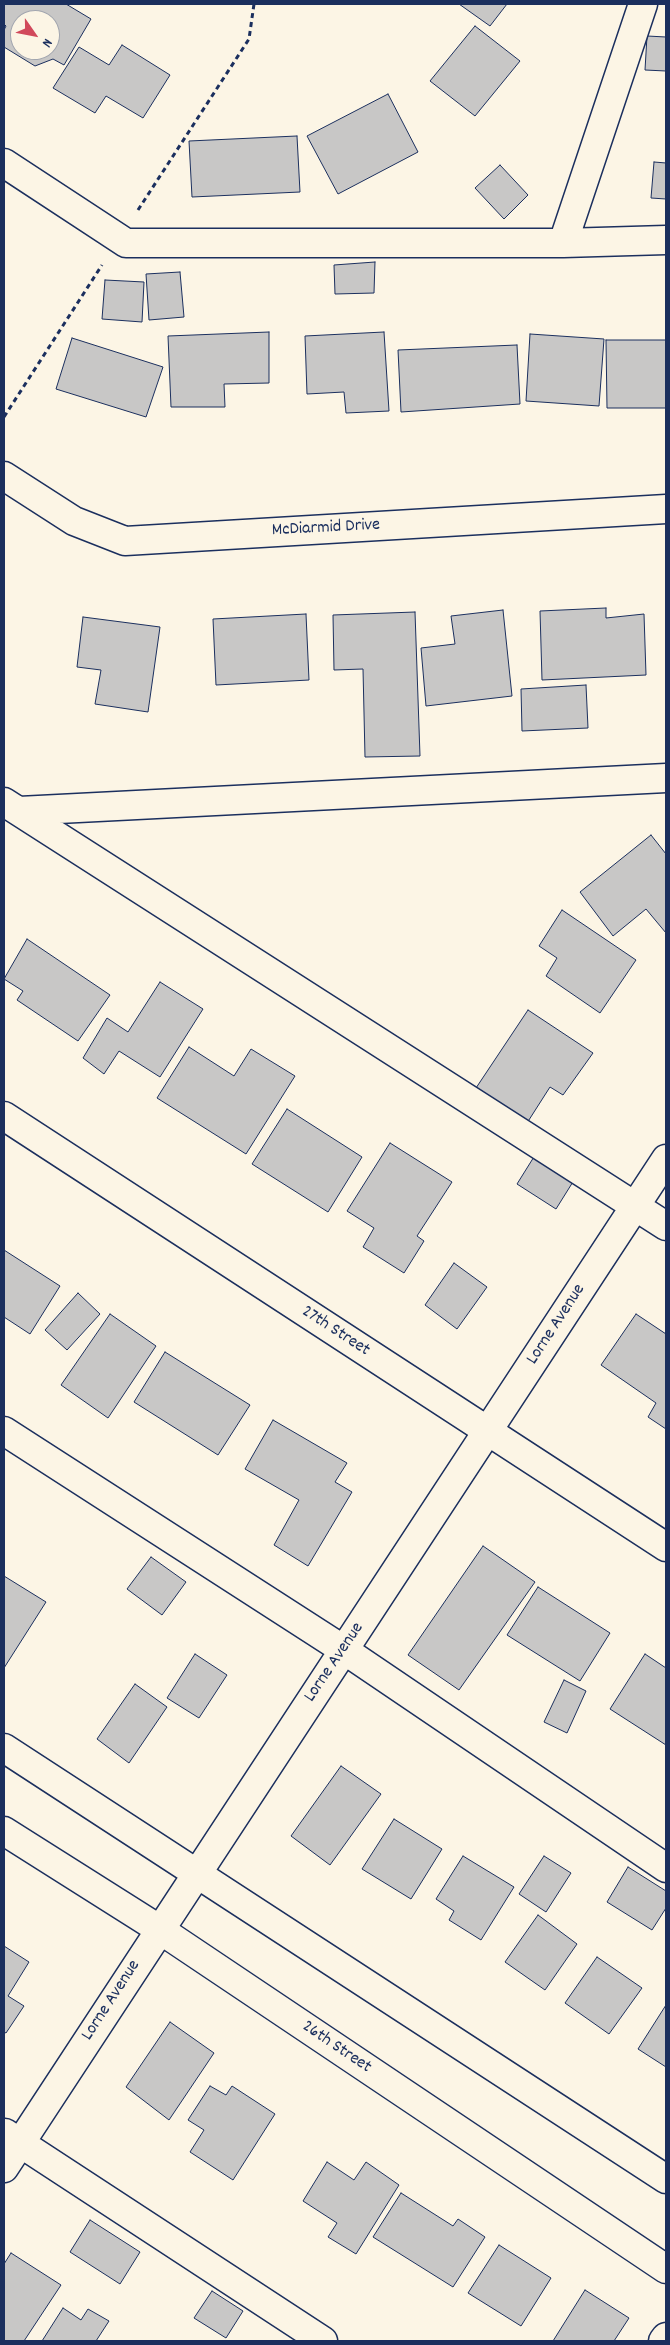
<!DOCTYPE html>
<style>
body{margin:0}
#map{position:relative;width:670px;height:2345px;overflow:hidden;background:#fcf5e5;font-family:Dekko,sans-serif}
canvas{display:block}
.frame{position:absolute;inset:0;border:5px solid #1b2f5e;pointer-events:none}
.north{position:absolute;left:10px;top:10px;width:50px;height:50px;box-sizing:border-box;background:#fcf5e5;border:1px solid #a2a6af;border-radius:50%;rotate:123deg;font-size:14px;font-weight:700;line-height:20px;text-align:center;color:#1b2f5e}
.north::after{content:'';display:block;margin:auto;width:18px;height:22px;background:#d1495b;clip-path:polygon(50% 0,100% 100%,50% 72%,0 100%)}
</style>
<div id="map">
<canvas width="670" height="2345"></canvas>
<div class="frame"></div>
<div class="north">N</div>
</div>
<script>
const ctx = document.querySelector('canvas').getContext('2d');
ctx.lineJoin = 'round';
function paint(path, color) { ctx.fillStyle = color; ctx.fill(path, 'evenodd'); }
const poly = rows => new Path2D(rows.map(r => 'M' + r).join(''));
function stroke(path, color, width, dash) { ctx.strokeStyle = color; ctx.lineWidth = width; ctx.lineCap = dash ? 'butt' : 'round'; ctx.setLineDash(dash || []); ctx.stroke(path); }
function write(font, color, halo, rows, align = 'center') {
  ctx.font = font + ' Dekko,sans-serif'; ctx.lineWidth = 4.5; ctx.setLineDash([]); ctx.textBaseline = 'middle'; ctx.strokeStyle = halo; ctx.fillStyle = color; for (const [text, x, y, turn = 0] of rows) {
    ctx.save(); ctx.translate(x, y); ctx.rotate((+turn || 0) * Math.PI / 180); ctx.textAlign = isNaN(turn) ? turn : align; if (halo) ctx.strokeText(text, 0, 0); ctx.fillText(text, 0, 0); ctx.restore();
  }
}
const building = poly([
 [4,4,66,4,91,19,64,65,53,59,35,66,4,47,4,30,6,26,4,24,4,4],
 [20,20,50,20,50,50,20,50,20,20],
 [459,4,507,4,490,26,459,4],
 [475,26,520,61,475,116,430,81,475,26],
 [647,36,666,37,666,71,645,70,647,36],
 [122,45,170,75,143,118,106,96,95,113,53,88,79,47,109,65,122,45],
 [388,94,418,152,338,194,307,136,388,94],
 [297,136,300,192,192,197,189,141,297,136],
 [654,162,666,163,666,199,651,198,654,162],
 [500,165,528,195,504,219,475,188,500,165],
 [375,262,374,293,335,294,334,265,375,262],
 [180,272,184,317,149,320,146,274,180,272],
 [105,280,144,282,142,322,102,319,105,280],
 [269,332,269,383,224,384,225,407,171,407,168,336,269,332],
 [384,332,389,411,346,413,344,392,307,394,305,336,384,332],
 [530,334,604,339,599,406,526,401,530,334],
 [72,338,163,367,146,417,56,389,72,338],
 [606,340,666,340,666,408,607,408,606,340],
 [517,345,520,404,401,412,398,350,517,345],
 [606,608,606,618,644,614,646,675,542,680,540,611,606,608],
 [503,610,512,696,426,706,421,648,455,644,451,616,503,610],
 [415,612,420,756,365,757,363,669,334,670,333,615,415,612],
 [306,614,309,680,216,685,213,619,306,614],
 [83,617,160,627,148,712,95,704,101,670,77,667,83,617],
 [586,685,588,728,522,731,521,689,586,685],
 [651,835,666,854,666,933,646,909,613,936,580,892,651,835],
 [562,910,636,960,600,1013,546,976,557,958,539,946,562,910],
 [27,939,110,995,78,1041,17,1000,23,991,4,979,27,939],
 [160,982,203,1009,160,1077,119,1051,104,1074,83,1058,107,1018,128,1032,160,982],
 [528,1010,593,1053,563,1095,550,1087,527,1123,476,1088,528,1010],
 [189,1047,234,1076,251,1049,295,1076,246,1154,157,1098,189,1047],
 [287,1109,362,1157,328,1212,252,1164,287,1109],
 [390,1143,452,1182,417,1236,424,1241,404,1273,363,1247,374,1228,347,1211,390,1143],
 [537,1152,576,1177,556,1209,517,1184,537,1152],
 [4,1250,60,1286,30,1334,4,1317,4,1250],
 [454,1263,487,1287,457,1329,425,1305,454,1263],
 [78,1293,100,1314,67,1350,45,1330,78,1293],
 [110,1314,156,1346,108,1418,61,1385,110,1314],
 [636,1314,666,1334,666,1429,648,1417,656,1403,601,1365,636,1314],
 [165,1352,250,1405,218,1455,134,1402,165,1352],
 [273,1420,347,1463,335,1482,352,1492,308,1566,274,1545,299,1500,245,1469,273,1420],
 [483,1546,535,1582,459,1690,408,1655,483,1546],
 [151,1557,186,1582,162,1615,127,1589,151,1557],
 [4,1576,46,1602,4,1668,4,1576],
 [538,1587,610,1633,580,1681,507,1635,538,1587],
 [195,1654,227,1675,199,1718,167,1698,195,1654],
 [645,1654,666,1668,666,1745,610,1709,645,1654],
 [564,1680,586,1691,567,1733,544,1722,564,1680],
 [135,1684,167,1707,129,1763,97,1739,135,1684],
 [341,1766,381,1794,330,1865,291,1836,341,1766],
 [394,1819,442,1849,411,1899,362,1869,394,1819],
 [463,1856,514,1887,481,1940,449,1920,454,1911,436,1899,463,1856],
 [544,1856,571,1873,546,1912,519,1894,544,1856],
 [628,1867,666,1891,666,1908,652,1930,607,1902,628,1867],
 [538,1915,577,1944,545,1990,505,1962,538,1915],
 [4,1946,29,1962,8,1996,24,2006,6,2033,4,2032,4,1946],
 [597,1957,642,1988,609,2034,565,2003,597,1957],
 [666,2005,666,2067,638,2049,666,2005],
 [170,2022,214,2053,169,2120,126,2087,170,2022],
 [210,2086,226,2095,232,2086,275,2114,233,2180,190,2152,204,2130,188,2120,210,2086],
 [327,2162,354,2180,366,2162,399,2185,356,2254,328,2237,337,2223,303,2201,327,2162],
 [401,2193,453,2226,458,2219,485,2237,453,2287,373,2237,401,2193],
 [90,2220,140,2252,120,2284,70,2252,90,2220],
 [499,2245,551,2278,521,2326,468,2293,499,2245],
 [11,2253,61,2285,24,2341,4,2341,4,2264,11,2253],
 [585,2290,629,2318,614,2341,553,2341,585,2290],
 [212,2291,243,2311,226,2338,194,2318,212,2291],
 [63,2308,81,2320,88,2309,109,2321,96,2341,42,2341,63,2308]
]);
const path = poly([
 [138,210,249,39,254,4],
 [4,417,102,265]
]);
const minor = poly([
 [4,163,126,243,563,243,643,4],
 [563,243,666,240],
 [4,476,74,521,125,541,666,509],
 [4,802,666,1226],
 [19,811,666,778],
 [4,1116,666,1547],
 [4,1431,344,1650,666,1868],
 [4,1748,666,2179],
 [4,1831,159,1929,666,2269],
 [5,2133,323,2341],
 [4,2168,666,1159],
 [663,2341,666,2337]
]);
const streetNames = [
 ["McDiarmid Drive",326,529,-3],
 ["Lorne Avenue",557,1325,-57],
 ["27th Street",335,1332,33],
 ["Lorne Avenue",335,1663,-56],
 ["Lorne Avenue",112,2001,-57],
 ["26th Street",336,2048,34]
];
paint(building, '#c8c7c6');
stroke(building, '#1b2f5e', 1);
stroke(minor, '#1b2f5e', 31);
stroke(path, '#1b2f5e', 3, [5, 4]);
stroke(minor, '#fcf5e5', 28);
write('18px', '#1b2f5e', '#fcf5e5', streetNames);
</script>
